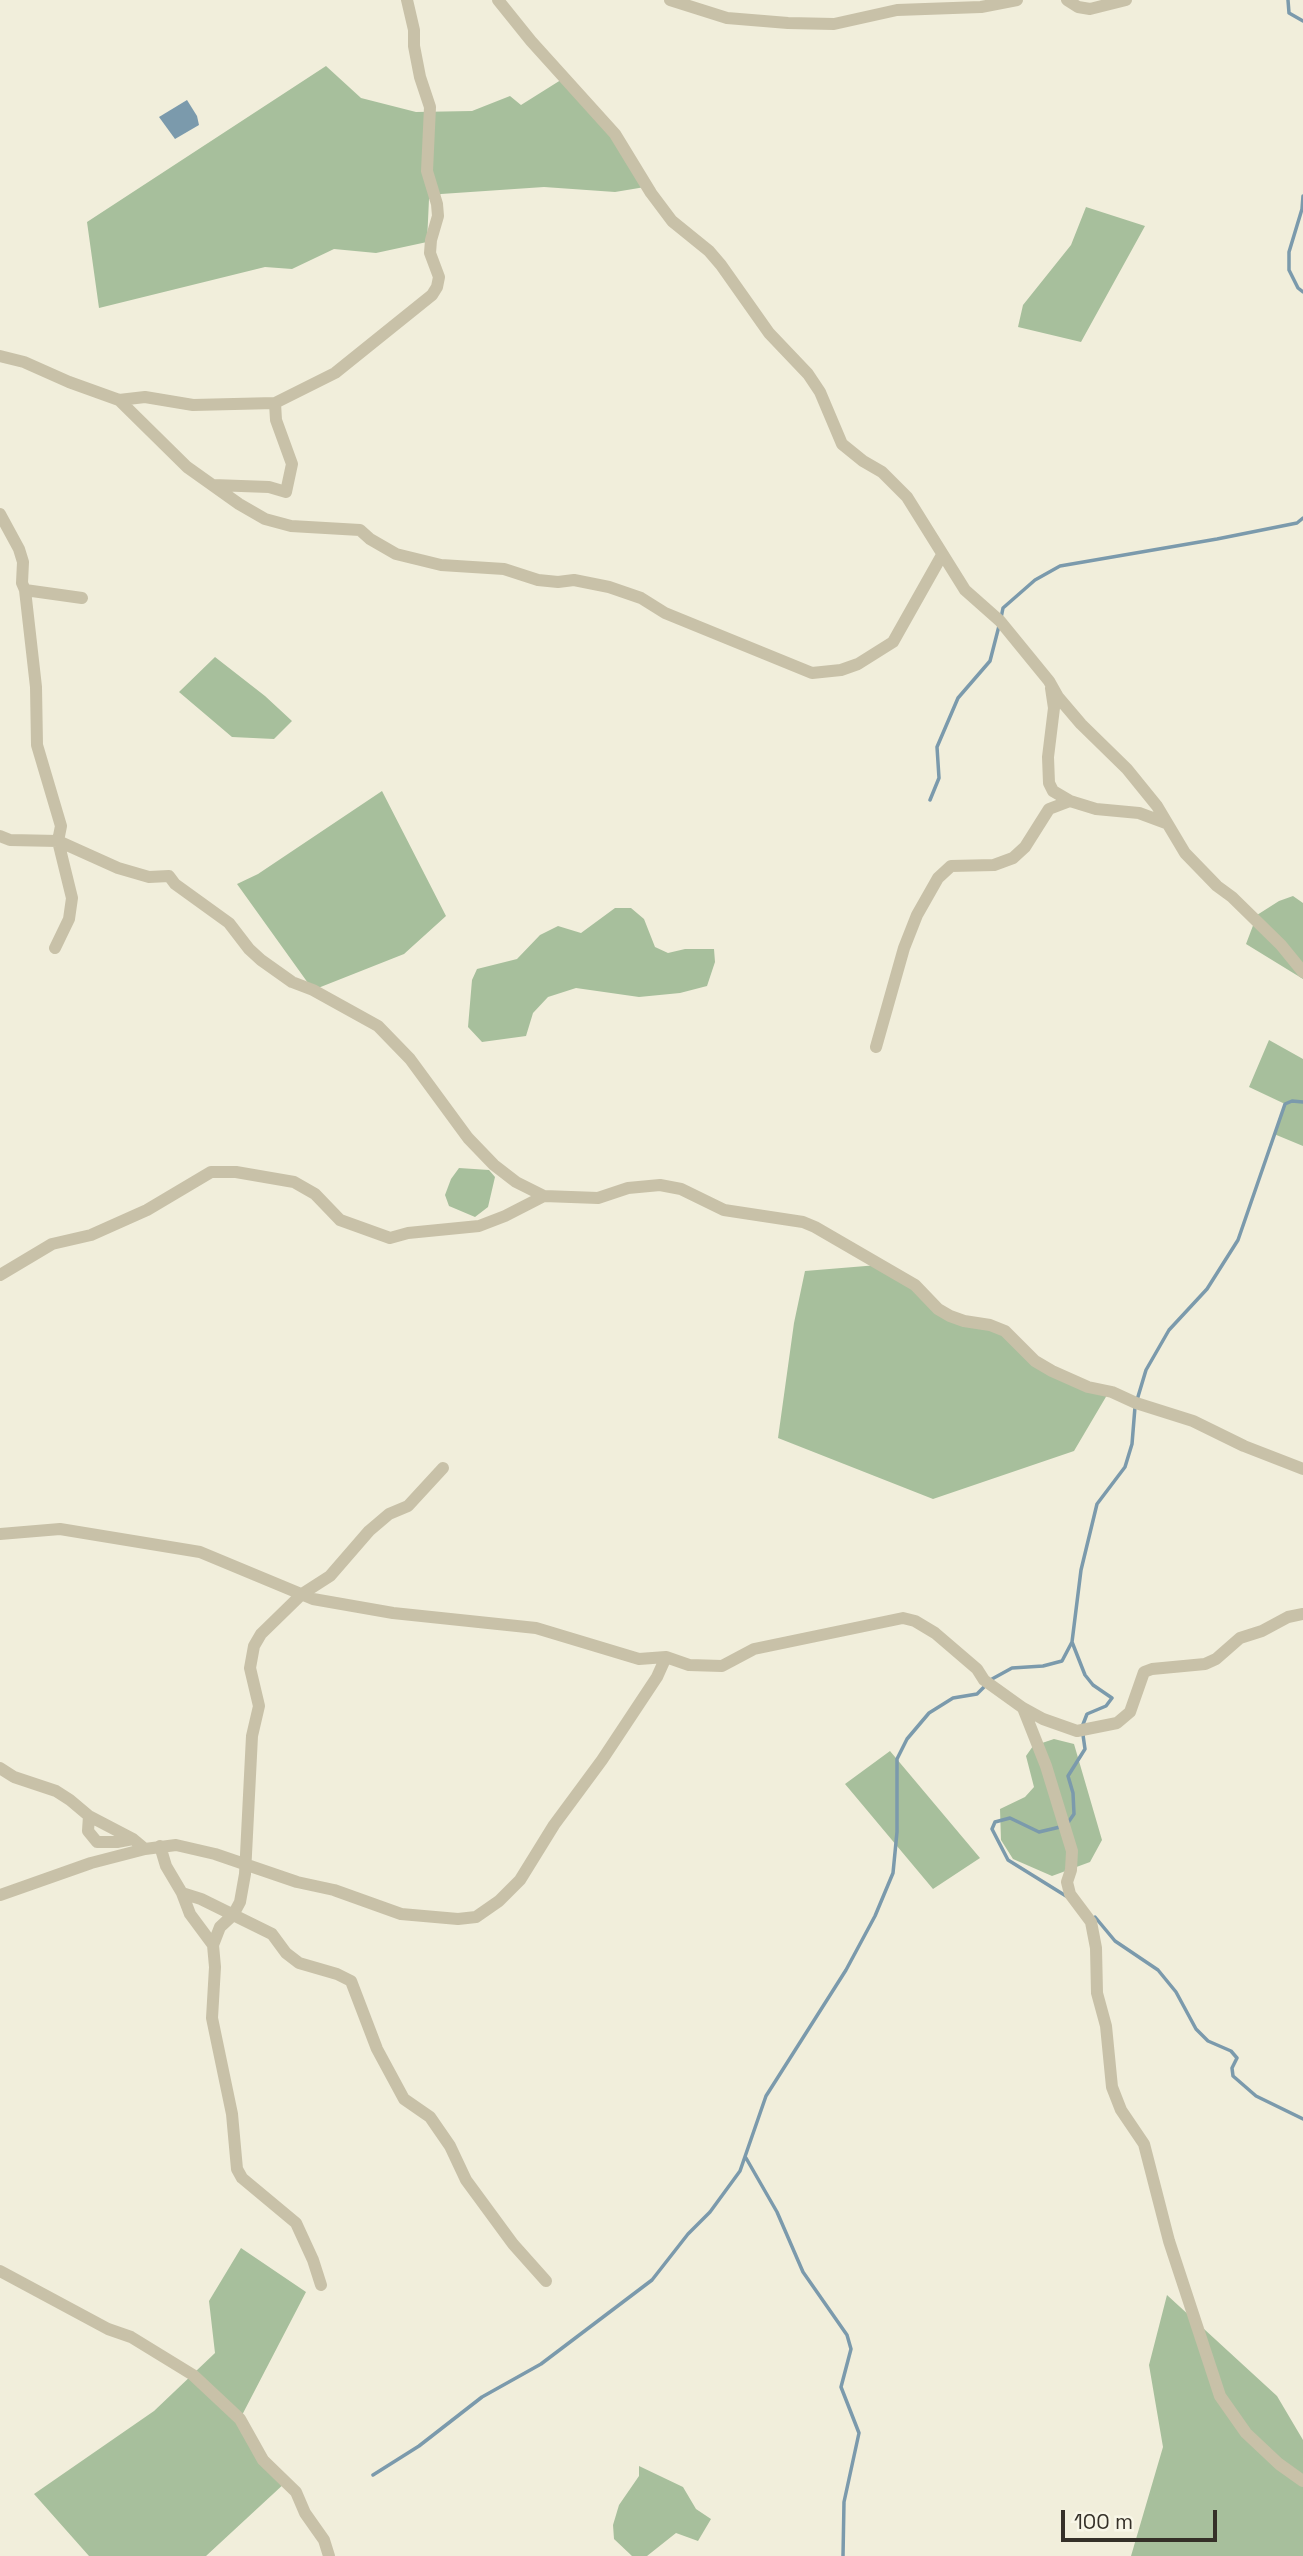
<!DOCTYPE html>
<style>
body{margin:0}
#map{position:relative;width:1303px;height:2556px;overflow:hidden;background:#f1eedb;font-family:"Space Grotesk",sans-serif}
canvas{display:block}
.scale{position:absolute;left:1061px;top:2510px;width:156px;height:32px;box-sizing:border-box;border:4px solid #353028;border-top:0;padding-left:9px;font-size:21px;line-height:24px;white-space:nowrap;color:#353028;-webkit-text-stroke:5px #f8f6e7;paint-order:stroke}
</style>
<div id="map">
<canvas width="1303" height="2556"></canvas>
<div class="scale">100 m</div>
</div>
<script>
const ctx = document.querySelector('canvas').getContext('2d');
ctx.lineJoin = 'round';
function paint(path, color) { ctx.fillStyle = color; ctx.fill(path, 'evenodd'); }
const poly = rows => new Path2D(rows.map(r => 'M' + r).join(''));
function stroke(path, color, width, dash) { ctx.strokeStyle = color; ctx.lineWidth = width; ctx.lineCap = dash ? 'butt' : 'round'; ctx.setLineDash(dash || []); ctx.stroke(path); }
const green = poly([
 [326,66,361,98,416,112,472,111,510,96,521,105,564,78,651,186,615,192,544,187,441,194,429,199,427,242,376,253,334,249,292,269,265,267,99,308,87,222],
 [1086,207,1145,226,1081,342,1018,327,1023,305,1071,245],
 [215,657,265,696,292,721,274,739,232,737,179,692],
 [382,791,446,916,404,954,313,990,237,884,258,874],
 [1293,896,1303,903,1303,979,1246,944,1257,915,1279,901],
 [615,908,631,908,644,919,655,947,668,953,685,949,714,949,715,962,707,986,680,993,639,997,576,988,548,997,533,1013,526,1036,482,1042,468,1027,472,980,477,969,517,959,540,935,558,926,581,933],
 [1269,1040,1303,1059,1303,1146,1274,1134,1285,1104,1249,1087],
 [459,1168,489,1170,495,1177,488,1207,475,1217,449,1206,445,1195,451,1179],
 [878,1265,915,1286,943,1314,999,1328,1034,1362,1110,1390,1074,1451,933,1499,778,1438,794,1323,805,1271],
 [1054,1739,1074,1744,1102,1840,1090,1862,1052,1876,1013,1859,1001,1840,1000,1809,1025,1797,1034,1787,1026,1756,1033,1746],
 [890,1751,980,1858,933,1889,845,1784],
 [241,2248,306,2292,240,2419,286,2482,206,2556,89,2556,34,2494,154,2411,215,2353,209,2301],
 [1167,2295,1277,2396,1303,2440,1303,2556,1131,2556,1163,2447,1149,2365],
 [639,2466,683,2487,696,2509,711,2519,698,2541,676,2533,647,2556,632,2556,614,2539,613,2525,619,2505,639,2476]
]);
const water = poly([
 [187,100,197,116,199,125,175,139,159,117]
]);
const stream = poly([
 [1288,0,1289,13,1303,21],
 [1303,196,1302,209,1289,252,1289,270,1298,288,1303,292],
 [1001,618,1003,608,1035,580,1060,566,1217,539,1297,523,1303,518],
 [930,800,939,778,937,747,958,698,990,661,999,626],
 [1137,1400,1146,1370,1169,1330,1207,1289,1238,1240,1285,1104,1292,1101,1303,1102],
 [1072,1642,1085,1675,1093,1685,1112,1698,1106,1706,1087,1714,1082,1727],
 [1067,1824,1074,1814,1073,1793,1068,1776,1085,1749,1083,1735],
 [1060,1827,1039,1832,1010,1818,995,1822,992,1829,1008,1860,1066,1896],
 [1095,1917,1115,1941,1158,1970,1176,1992,1196,2029,1208,2041,1231,2051,1237,2058,1232,2068,1233,2076,1256,2096,1303,2119],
 [746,2158,777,2212,803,2272,847,2335,851,2349,841,2387,859,2433,844,2502,843,2556],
 [373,2475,419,2446,482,2397,541,2364,652,2280,688,2234,710,2212,740,2171,766,2096,846,1970,875,1916,893,1873,897,1832,897,1759,907,1739,929,1713,953,1698,977,1694,992,1679,1012,1668,1043,1666,1062,1661,1072,1642,1081,1570,1097,1504,1125,1467,1132,1444,1135,1407]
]);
const street = poly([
 [498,0,531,41,615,134,651,193,672,221,709,251,721,265,769,333,808,374,820,392,842,444,863,461,882,472,907,497,965,590,1000,621,1049,681,1058,697,1081,724,1127,769,1157,806,1185,853,1217,886,1232,897,1281,945,1303,972],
 [670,0,727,18,788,23,834,24,897,10,981,7,1017,0],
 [1067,0,1078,7,1090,9,1126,0],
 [0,356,24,362,69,382,119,400,187,467,239,504,265,519,291,526,360,530,370,539,396,554,441,565,504,569,538,580,558,582,574,580,609,587,641,598,665,613,812,673,841,670,858,664,893,642,942,555],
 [119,400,145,397,193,405,275,403,335,373,432,295,437,287,439,277,430,253,431,240,438,216,437,204,427,171,430,107,420,77,414,46,414,30,407,0],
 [213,485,269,487,286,492,292,464,276,420,275,403],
 [0,514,19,549,23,562,22,583,25,590,82,598],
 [25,590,36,687,37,745,61,826,58,841,72,898,69,919,55,948],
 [1051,688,1054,708,1048,757,1049,783,1053,791,1070,801,1096,809,1139,813,1166,823],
 [0,836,10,840,58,841,118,868,149,877,169,876,175,884,229,923,249,949,261,960,292,982,313,990,378,1026,410,1059,468,1138,494,1165,516,1182,544,1196],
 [876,1047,904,948,917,915,938,878,951,866,994,865,1013,858,1025,847,1049,809,1070,801],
 [0,1275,52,1244,91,1235,147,1210,211,1172,236,1172,294,1182,315,1194,340,1220,390,1238,408,1233,479,1226,505,1216,544,1196,598,1198,628,1188,660,1185,681,1189,724,1210,803,1222,815,1227,915,1285,938,1309,950,1316,964,1321,990,1325,1005,1331,1035,1361,1052,1371,1088,1387,1112,1392,1136,1403,1193,1421,1244,1446,1303,1469],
 [0,1534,60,1529,200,1552,313,1599,393,1613,536,1628,639,1659,666,1657,689,1665,722,1666,754,1649,903,1618,915,1621,935,1633,977,1669,984,1680,1023,1708,1043,1719,1077,1731,1117,1723,1130,1712,1144,1672,1152,1669,1205,1664,1216,1659,1240,1638,1262,1631,1288,1617,1303,1614],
 [1023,1708,1046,1766,1072,1851,1071,1870,1067,1882,1070,1894,1091,1922,1096,1948,1097,1993,1106,2026,1112,2087,1121,2110,1144,2144,1169,2241,1220,2396,1246,2433,1279,2464,1303,2481],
 [0,1768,14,1777,56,1791,70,1800,89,1816,133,1839,145,1849],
 [89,1816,88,1831,97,1842,117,1842,133,1839],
 [160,1846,166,1866,182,1893,190,1914,213,1945,215,1967,212,2018,232,2114,237,2169,242,2178,296,2223,313,2260,321,2285],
 [182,1893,201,1899,272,1934,286,1953,299,1963,337,1974,351,1981,377,2049,404,2099,430,2117,450,2146,466,2180,513,2244,546,2281],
 [0,1895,91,1863,145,1849,176,1845,215,1854,297,1882,334,1890,401,1914,458,1919,476,1917,499,1901,520,1880,554,1825,602,1760,657,1677,666,1657],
 [213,1945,220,1927,233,1915,240,1902,245,1874,252,1736,259,1706,250,1668,254,1646,261,1634,302,1594,330,1576,369,1531,389,1514,408,1506,443,1468],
 [0,2271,108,2329,131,2337,193,2375,240,2419,263,2460,296,2492,305,2513,324,2540,329,2556]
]);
paint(green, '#a7bf9c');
paint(water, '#7b9aac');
stroke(stream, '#7b9aac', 3.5);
stroke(street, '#c8c1a8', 12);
</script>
